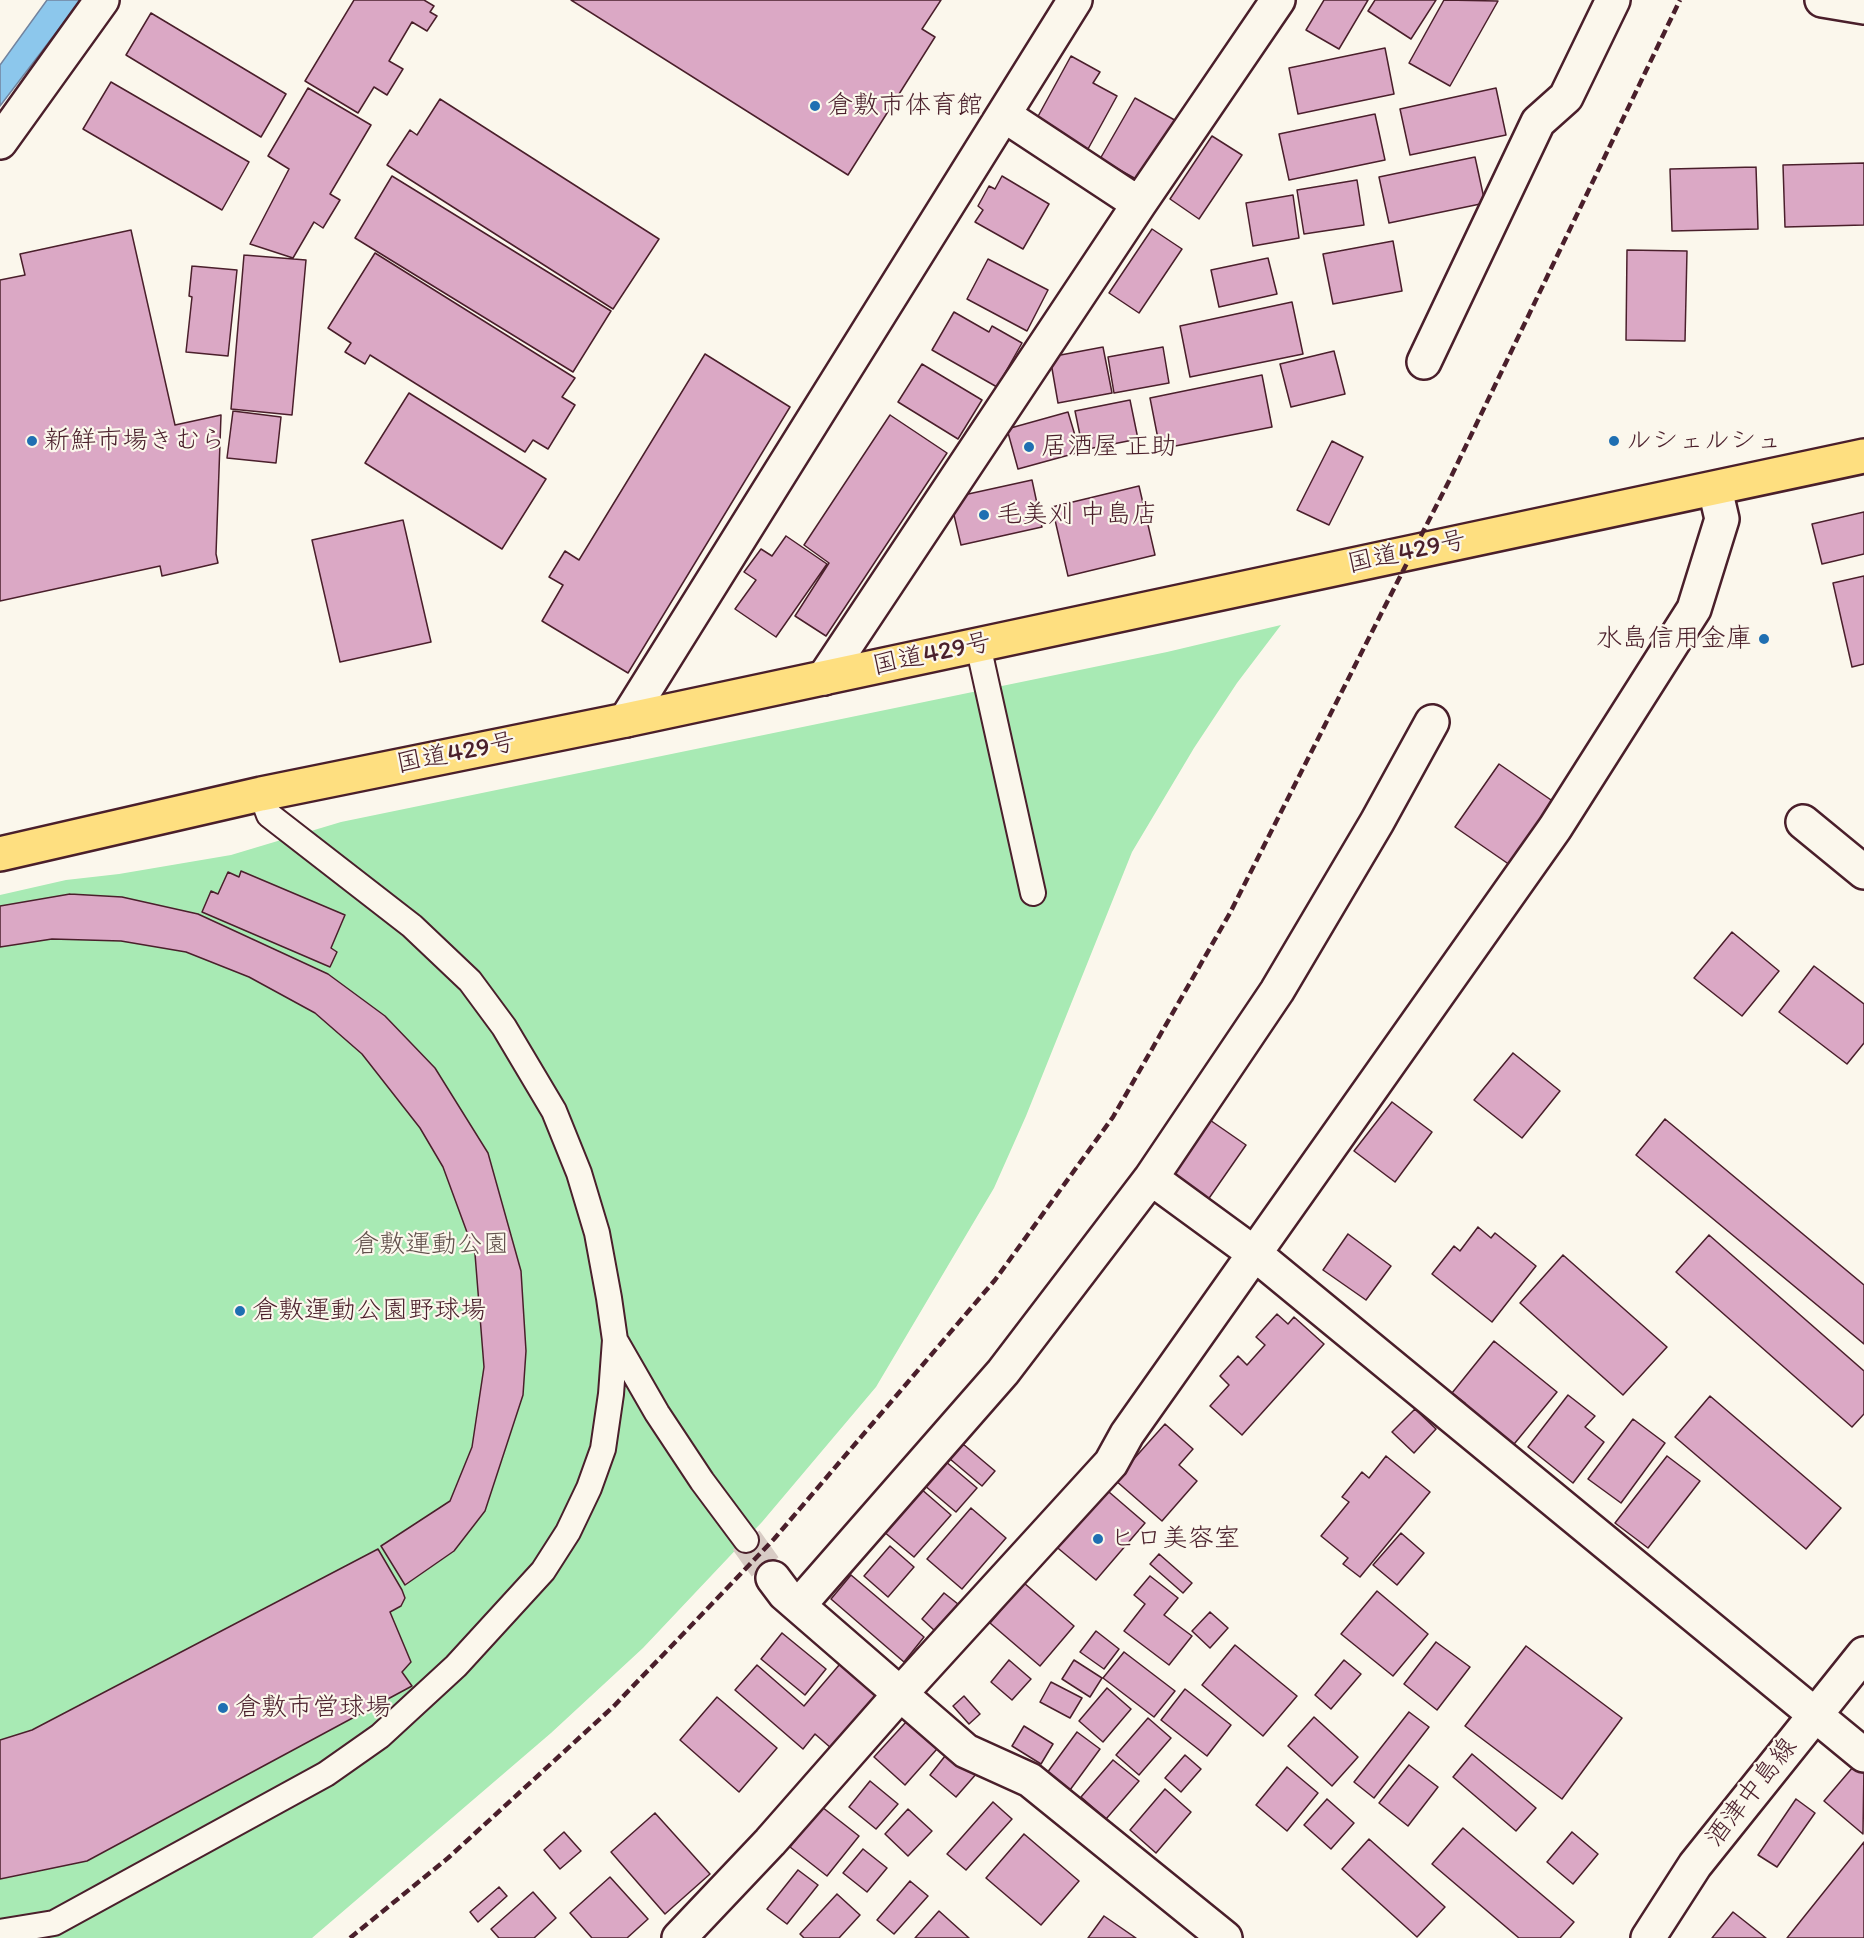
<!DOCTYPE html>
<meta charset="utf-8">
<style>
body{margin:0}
canvas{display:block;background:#fbf7ec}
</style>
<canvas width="1864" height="1938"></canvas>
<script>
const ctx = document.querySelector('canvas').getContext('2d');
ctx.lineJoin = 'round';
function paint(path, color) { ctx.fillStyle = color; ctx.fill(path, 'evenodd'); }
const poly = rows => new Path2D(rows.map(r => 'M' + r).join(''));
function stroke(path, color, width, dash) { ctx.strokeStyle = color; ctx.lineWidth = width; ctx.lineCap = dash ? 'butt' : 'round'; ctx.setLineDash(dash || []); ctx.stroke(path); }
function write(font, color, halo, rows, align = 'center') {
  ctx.font = font + ' Itim,"Klee One",sans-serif'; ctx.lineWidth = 4.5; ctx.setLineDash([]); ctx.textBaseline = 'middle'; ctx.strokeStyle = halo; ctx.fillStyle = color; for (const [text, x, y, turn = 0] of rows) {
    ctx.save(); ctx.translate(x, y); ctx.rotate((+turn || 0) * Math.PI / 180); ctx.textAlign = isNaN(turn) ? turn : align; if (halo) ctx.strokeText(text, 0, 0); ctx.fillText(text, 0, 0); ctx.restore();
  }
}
const green = poly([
 [1281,625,1237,683,1194,748,1132,852,1026,1116,994,1188,876,1387,762,1522,643,1648,551,1733,312,1938,0,1938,0,895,66,880,119,874,231,855,341,822,1167,652]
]);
const water = poly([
 [47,0,81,0,0,106,0,65,47,0]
]);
const building = poly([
 [354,0,424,0,434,6,430,12,437,16,427,31,412,22,389,61,403,69,387,95,374,87,358,113,305,81,354,0],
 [571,0,941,0,922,29,935,37,848,175,571,0],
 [1324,0,1368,0,1339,49,1306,30,1324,0],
 [1375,0,1436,0,1411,39,1368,11,1375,0],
 [1444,0,1498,1,1450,86,1409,63,1444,0],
 [151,13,286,94,261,137,126,55,151,13],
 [1385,48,1394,94,1298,114,1289,68,1385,48],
 [1071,56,1100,72,1093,83,1117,96,1088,149,1036,120,1071,56],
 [111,82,249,162,222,210,83,129,111,82],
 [308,88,371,125,330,194,340,200,323,228,314,222,293,258,250,244,289,169,268,156,308,88],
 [1496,88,1506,135,1410,155,1400,109,1496,88],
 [1135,98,1180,123,1145,184,1100,159,1135,98],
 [440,99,659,239,613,309,387,165,410,130,417,135,440,99],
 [1375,114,1385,160,1289,180,1279,134,1375,114],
 [1212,136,1242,155,1199,219,1170,199,1212,136],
 [1475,157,1485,203,1389,223,1379,177,1475,157],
 [1864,163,1864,225,1785,227,1783,165,1864,163],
 [1756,167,1758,229,1672,231,1670,169,1756,167],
 [392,176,611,311,573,372,355,238,392,176],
 [1002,176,1049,204,1023,249,975,222,983,210,978,206,989,186,995,189,1002,176],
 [1357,180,1364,225,1304,234,1297,190,1357,180],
 [1293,195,1299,238,1253,246,1246,203,1293,195],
 [1152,229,1182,249,1139,313,1109,293,1152,229],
 [131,230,175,425,221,415,216,554,218,563,162,576,160,566,0,601,0,280,25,275,20,254,131,230],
 [1393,241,1402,291,1333,304,1323,254,1393,241],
 [1627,250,1687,251,1685,341,1626,340,1627,250],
 [375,253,575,378,562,397,575,405,548,449,533,440,525,452,370,355,365,364,345,352,351,343,328,328,375,253],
 [244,255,306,260,292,415,231,409,244,255],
 [1268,258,1277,294,1219,307,1211,270,1268,258],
 [988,259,1048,290,1027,331,967,299,988,259],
 [192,266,237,270,228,356,186,352,192,297,189,296,192,266],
 [1292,302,1303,354,1190,377,1180,326,1292,302],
 [954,312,989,332,992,326,1022,343,997,387,932,350,954,312],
 [1103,347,1112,393,1058,403,1050,357,1103,347],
 [1163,347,1169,383,1114,393,1108,357,1163,347],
 [1334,351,1345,394,1291,407,1280,364,1334,351],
 [705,354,790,407,628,673,542,621,563,585,549,577,565,551,579,560,705,354],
 [922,364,982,400,958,439,898,402,922,364],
 [1262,375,1272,427,1160,449,1150,398,1262,375],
 [409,393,546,479,502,549,365,463,409,393],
 [1130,400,1138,439,1083,450,1075,411,1130,400],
 [233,411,281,417,276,463,227,458,233,411],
 [1068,412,1080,452,1018,469,1007,429,1068,412],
 [890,415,947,453,826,636,795,616,829,563,804,545,890,415],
 [1332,441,1363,457,1329,525,1297,510,1332,441],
 [1032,480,1042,527,961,545,950,498,1032,480],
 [1139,486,1155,555,1068,576,1052,507,1139,486],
 [1864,512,1864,554,1822,564,1812,524,1864,512],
 [403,520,431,642,340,662,312,540,403,520],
 [786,536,827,564,776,637,735,609,756,580,744,572,761,549,772,556,786,536],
 [1864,576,1864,664,1852,667,1833,583,1864,576],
 [1499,764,1554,802,1510,865,1455,827,1499,764],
 [241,871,345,915,331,948,337,952,330,967,202,912,211,891,218,894,228,872,239,877,241,871],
 [70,894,122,897,198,914,328,974,385,1016,435,1068,488,1153,521,1271,526,1351,523,1395,485,1511,454,1551,405,1585,381,1546,450,1501,472,1447,484,1367,475,1254,443,1167,420,1128,362,1054,315,1013,249,977,186,952,121,941,52,939,0,947,0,906,70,894],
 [1732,932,1779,971,1742,1016,1694,978,1732,932],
 [1814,966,1864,1004,1864,1043,1847,1064,1779,1012,1814,966],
 [1513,1053,1560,1091,1522,1138,1474,1100,1513,1053],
 [1392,1102,1432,1132,1395,1182,1354,1151,1392,1102],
 [1207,1118,1246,1145,1205,1204,1167,1177,1207,1118],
 [1665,1119,1864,1285,1864,1344,1636,1155,1665,1119],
 [1478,1227,1491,1238,1495,1233,1536,1266,1492,1322,1432,1274,1454,1246,1460,1251,1478,1227],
 [1348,1234,1391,1266,1366,1300,1323,1270,1348,1234],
 [1709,1235,1864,1371,1864,1414,1852,1427,1676,1272,1709,1235],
 [1563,1255,1667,1347,1623,1395,1520,1303,1563,1255],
 [1277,1314,1288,1324,1294,1317,1324,1344,1242,1435,1210,1406,1229,1385,1220,1376,1238,1356,1247,1365,1265,1345,1256,1337,1277,1314],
 [1494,1341,1557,1392,1510,1449,1460,1408,1465,1403,1452,1393,1494,1341],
 [1568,1395,1595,1416,1585,1427,1604,1442,1573,1483,1528,1447,1568,1395],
 [1710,1396,1841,1508,1806,1549,1675,1437,1710,1396],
 [1415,1409,1436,1429,1414,1453,1392,1432,1415,1409],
 [1633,1419,1665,1443,1621,1503,1588,1479,1633,1419],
 [1165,1424,1193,1449,1179,1465,1197,1481,1162,1521,1115,1480,1165,1424],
 [963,1444,995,1471,982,1486,950,1459,963,1444],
 [1386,1456,1430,1492,1360,1577,1343,1564,1348,1558,1321,1536,1349,1502,1342,1497,1362,1472,1369,1478,1386,1456],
 [1667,1456,1700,1481,1648,1548,1615,1523,1667,1456],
 [945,1461,977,1488,956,1512,924,1485,945,1461],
 [1102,1486,1145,1523,1096,1580,1053,1544,1102,1486],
 [920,1488,951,1515,914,1557,883,1531,920,1488],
 [971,1508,1006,1538,962,1589,927,1559,971,1508],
 [1401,1533,1424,1553,1397,1585,1373,1565,1401,1533],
 [890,1546,914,1567,888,1597,864,1576,890,1546],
 [378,1549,402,1590,405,1598,401,1606,390,1612,411,1662,402,1672,412,1686,87,1861,0,1879,0,1740,32,1730,378,1549],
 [1159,1554,1192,1583,1183,1593,1150,1564,1159,1554],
 [851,1575,924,1637,904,1662,831,1599,851,1575],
 [1150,1576,1178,1598,1164,1615,1192,1636,1169,1665,1124,1631,1145,1604,1134,1595,1150,1576],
 [1024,1583,1074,1626,1040,1666,990,1623,1024,1583],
 [1377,1591,1428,1634,1393,1676,1341,1634,1377,1591],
 [944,1593,958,1604,935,1631,922,1619,944,1593],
 [1210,1612,1228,1628,1210,1648,1192,1631,1210,1612],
 [1096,1631,1119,1649,1104,1669,1080,1652,1096,1631],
 [782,1633,826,1669,805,1695,761,1659,782,1633],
 [1436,1642,1470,1667,1437,1710,1404,1684,1436,1642],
 [1235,1645,1297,1696,1263,1736,1202,1685,1235,1645],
 [1526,1646,1622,1718,1562,1799,1465,1726,1526,1646],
 [1124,1652,1175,1691,1154,1717,1103,1678,1124,1652],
 [1009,1660,1031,1679,1012,1700,991,1682,1009,1660],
 [1074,1660,1102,1678,1090,1697,1062,1679,1074,1660],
 [1344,1660,1361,1674,1331,1709,1315,1695,1344,1660],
 [840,1664,877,1695,831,1748,815,1734,803,1749,735,1690,757,1665,804,1706,840,1664],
 [1051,1682,1082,1698,1070,1718,1040,1702,1051,1682],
 [1107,1688,1131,1709,1103,1742,1079,1721,1107,1688],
 [1185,1689,1231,1725,1207,1756,1161,1720,1185,1689],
 [964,1696,980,1714,969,1724,953,1706,964,1696],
 [717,1697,777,1748,739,1792,680,1740,717,1697],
 [1409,1712,1429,1727,1374,1798,1354,1782,1409,1712],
 [1314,1717,1358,1757,1332,1786,1288,1746,1314,1717],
 [1148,1718,1171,1738,1139,1775,1116,1755,1148,1718],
 [906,1722,937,1749,905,1785,874,1757,906,1722],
 [1024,1726,1053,1744,1041,1764,1012,1746,1024,1726],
 [1077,1732,1100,1749,1070,1790,1047,1773,1077,1732],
 [949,1751,977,1773,956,1797,930,1775,949,1751],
 [1472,1754,1536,1808,1516,1831,1453,1777,1472,1754],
 [1185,1755,1201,1769,1181,1792,1165,1778,1185,1755],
 [1113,1760,1139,1781,1106,1819,1081,1797,1113,1760],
 [1859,1760,1864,1765,1863,1834,1824,1801,1859,1760],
 [1409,1765,1438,1787,1408,1826,1379,1803,1409,1765],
 [1287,1767,1318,1793,1287,1831,1256,1805,1287,1767],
 [870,1781,898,1804,876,1829,849,1807,870,1781],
 [1165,1789,1191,1812,1156,1853,1130,1830,1165,1789],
 [1327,1799,1354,1823,1331,1849,1304,1825,1327,1799],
 [1796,1799,1815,1813,1777,1867,1758,1855,1796,1799],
 [993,1802,1012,1819,966,1870,947,1854,993,1802],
 [822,1807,859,1836,827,1876,790,1847,822,1807],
 [908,1809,932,1831,908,1856,885,1834,908,1809],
 [655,1813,710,1874,665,1914,611,1852,655,1813],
 [1463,1828,1574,1922,1560,1938,1519,1938,1432,1864,1463,1828],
 [564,1832,581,1851,560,1869,544,1850,564,1832],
 [1572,1832,1598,1854,1573,1884,1547,1862,1572,1832],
 [1024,1834,1079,1881,1041,1925,986,1878,1024,1834],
 [1369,1839,1445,1907,1417,1937,1342,1869,1369,1839],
 [1864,1842,1864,1938,1787,1938,1864,1842],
 [863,1849,887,1868,867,1892,843,1873,863,1849],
 [798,1870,818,1885,787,1924,767,1909,798,1870],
 [610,1877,648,1919,627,1938,592,1938,570,1913,610,1877],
 [910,1881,928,1896,894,1934,877,1920,910,1881],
 [499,1887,507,1896,478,1922,470,1912,499,1887],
 [533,1892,556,1918,534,1938,499,1938,491,1929,533,1892],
 [837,1894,860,1915,839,1938,804,1938,800,1934,837,1894],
 [939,1911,969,1938,915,1938,939,1911],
 [1733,1912,1766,1938,1712,1938,1733,1912],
 [1104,1916,1136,1938,1088,1938,1104,1916]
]);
const minorTunnel = poly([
 [746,1540,773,1578]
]);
const service = poly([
 [978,645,1033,893],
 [615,1340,657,1413,702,1481,746,1540],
 [0,1932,54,1923,326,1774,380,1736,456,1666,543,1571,568,1532,589,1488,603,1449,611,1394,615,1340,609,1298,597,1233,579,1173,554,1111,504,1027,470,981,412,926,269,815,261,794]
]);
const minor = poly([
 [1822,0,1864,7],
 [1004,115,1139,204],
 [0,142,102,0],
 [1424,362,1538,122,1566,97,1613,0],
 [824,678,1139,204,1278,0],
 [626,720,1075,0],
 [1803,822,1864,872],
 [1151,1178,1255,1254,1864,1755],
 [773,1578,785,1594,966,1751,1030,1780,1225,1938],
 [799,1605,1003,1372,1151,1178,1277,991,1377,822,1432,722],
 [679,1938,770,1842,901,1693,1111,1463,1127,1434,1555,828,1694,609,1722,519,1715,489]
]);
const secondary = poly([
 [1648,1938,1695,1865,1864,1654]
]);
const trunk = poly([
 [0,854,261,794,626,720,1864,456]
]);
const rail = poly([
 [350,1938,448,1858,614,1706,774,1539,995,1280,1113,1117,1230,913,1381,614,1450,479,1680,0]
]);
const markers = [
 [815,106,6,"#1f6fb2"],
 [32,441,6,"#1f6fb2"],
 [1614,441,6,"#1f6fb2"],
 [1029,447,6,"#1f6fb2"],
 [984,515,6,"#1f6fb2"],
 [1764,639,6,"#1f6fb2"],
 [240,1311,6,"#1f6fb2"],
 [1098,1539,6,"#1f6fb2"],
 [223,1708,6,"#1f6fb2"]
];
const poiNames = [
 ["倉敷市体育館",827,106],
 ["新鮮市場きむら",44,441],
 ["ルシェルシュ",1626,441],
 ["居酒屋 正助",1041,447],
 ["毛美刈 中島店",996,515],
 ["水島信用金庫",1752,639,"right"],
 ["倉敷運動公園野球場",252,1311],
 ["ヒロ美容室",1110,1539],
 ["倉敷市営球場",235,1708]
];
const streetNames = [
 ["国道429号",1407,553,-12],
 ["国道429号",932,655,-12],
 ["国道429号",456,754,-11],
 ["酒津中島線",1752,1793,-52]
];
const parkNames = [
 ["倉敷運動公園",431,1245]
];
paint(green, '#a8eab4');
paint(water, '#8cc7ec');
stroke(water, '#72849f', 1.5);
paint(building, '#dba8c5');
stroke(building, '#4a1f2b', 1.5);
stroke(minorTunnel, '#d8ccc5', 33, [33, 16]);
stroke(service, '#4a1f2b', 28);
stroke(minor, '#4a1f2b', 38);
stroke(secondary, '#4a1f2b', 38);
stroke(trunk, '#4a1f2b', 38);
stroke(service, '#fbf7ec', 24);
stroke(minor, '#fbf7ec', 33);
stroke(secondary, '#fbf7ec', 33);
stroke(trunk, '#fedf80', 33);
stroke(rail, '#4a1f2b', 4.5, [9, 4.5]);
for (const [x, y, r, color] of markers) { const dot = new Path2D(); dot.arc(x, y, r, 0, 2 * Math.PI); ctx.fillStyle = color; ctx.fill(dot); stroke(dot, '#fbf7ec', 2); }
write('26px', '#4a1f2b', '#fbf7ec', poiNames, 'left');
write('26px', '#4a1f2b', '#fbf7ec', streetNames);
write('26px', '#62524d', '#fbf7ec', parkNames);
</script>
